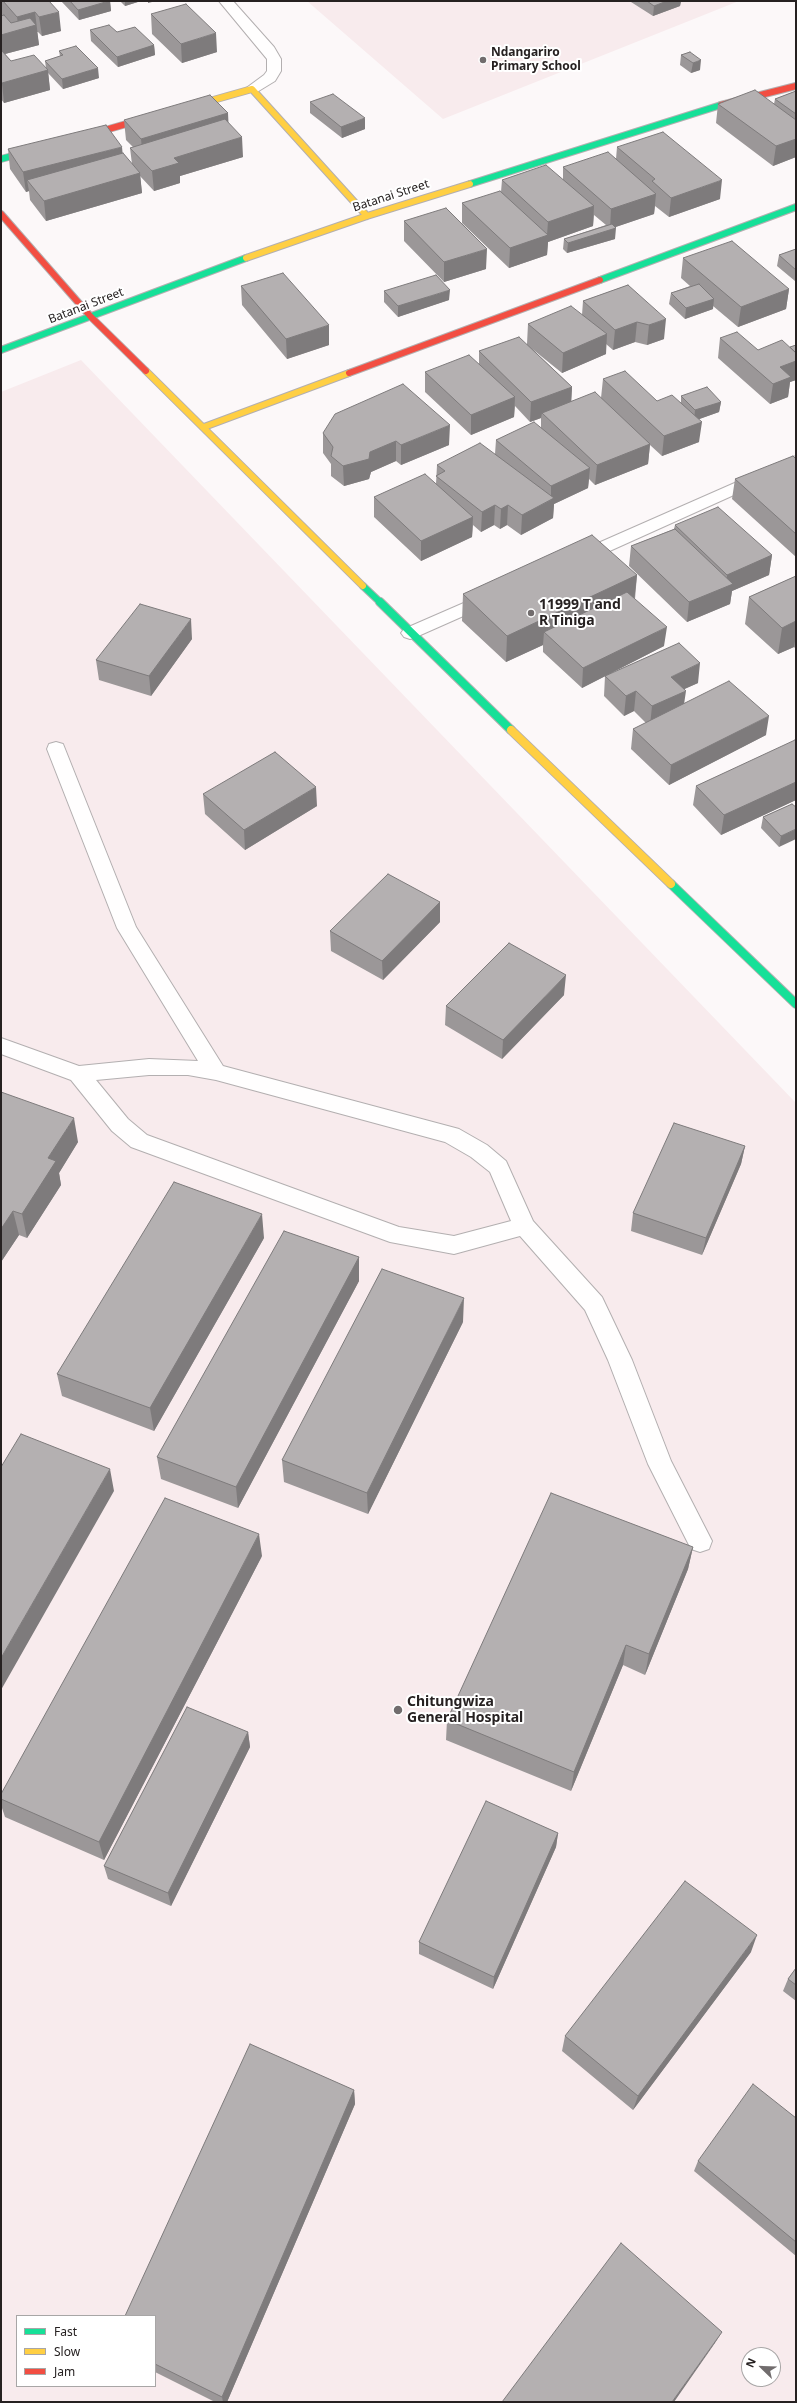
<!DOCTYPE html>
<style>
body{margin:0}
#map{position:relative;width:797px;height:2403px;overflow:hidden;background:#fcf8f9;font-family:"Noto Sans",sans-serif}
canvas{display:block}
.frame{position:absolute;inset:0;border:2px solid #262121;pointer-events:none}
.legend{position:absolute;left:16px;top:2315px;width:140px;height:72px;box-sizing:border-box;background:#fff;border:1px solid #a8a6a6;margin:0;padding:5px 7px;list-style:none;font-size:12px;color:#262121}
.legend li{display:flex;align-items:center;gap:8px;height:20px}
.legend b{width:20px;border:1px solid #a8a6a6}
.north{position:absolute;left:741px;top:2347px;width:40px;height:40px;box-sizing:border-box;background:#fff;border:1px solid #a8a6a6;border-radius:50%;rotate:293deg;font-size:11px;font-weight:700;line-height:16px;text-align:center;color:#262121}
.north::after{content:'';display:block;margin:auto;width:14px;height:18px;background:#716c6d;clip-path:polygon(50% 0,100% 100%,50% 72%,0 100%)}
</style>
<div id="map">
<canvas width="797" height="2403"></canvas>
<div class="frame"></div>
<ul class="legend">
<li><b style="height:5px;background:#16e098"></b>Fast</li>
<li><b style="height:5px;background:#ffcf43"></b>Slow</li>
<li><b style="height:5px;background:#f24e42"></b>Jam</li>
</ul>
<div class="north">N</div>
</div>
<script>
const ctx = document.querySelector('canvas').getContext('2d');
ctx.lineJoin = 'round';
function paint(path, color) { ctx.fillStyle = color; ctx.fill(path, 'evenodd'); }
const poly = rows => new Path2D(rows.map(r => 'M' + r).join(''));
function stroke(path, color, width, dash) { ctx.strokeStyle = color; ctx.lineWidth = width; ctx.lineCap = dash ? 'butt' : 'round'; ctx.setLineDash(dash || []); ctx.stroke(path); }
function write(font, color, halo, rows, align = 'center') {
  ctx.font = font + ' "Noto Sans",sans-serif'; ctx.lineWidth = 4; ctx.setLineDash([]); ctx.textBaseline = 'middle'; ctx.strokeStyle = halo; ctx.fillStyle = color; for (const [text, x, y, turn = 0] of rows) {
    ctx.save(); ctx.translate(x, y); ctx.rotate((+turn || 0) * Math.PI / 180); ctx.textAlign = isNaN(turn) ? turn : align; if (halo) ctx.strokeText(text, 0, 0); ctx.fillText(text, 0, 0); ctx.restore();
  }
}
const built = poly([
 [307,1,739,1,443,119],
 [81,360,796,1103,796,2402,1,2402,1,392],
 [17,2316,155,2316,155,2386,17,2386],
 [749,2355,773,2355,773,2379,749,2379]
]);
const lane = poly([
 [56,742,63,744,65,749,136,927,223,1066,459,1129,487,1145,506,1161,533,1221,602,1297,632,1360,671,1461,712,1541,709,1549,700,1552,691,1549,648,1464,608,1360,585,1310,520,1236,454,1254,390,1242,131,1147,112,1131,71,1080,1,1054,1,1038,79,1066,149,1059,198,1061,117,928,47,749,49,744,56,742],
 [149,1075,188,1075,216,1080,445,1142,471,1157,490,1172,511,1221,454,1236,399,1227,147,1135,128,1119,96,1080,149,1075]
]);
const street = poly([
 [219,1,233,1,274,47,281,59,281,71,275,81,257,92,247,92,245,89,264,75,267,71,267,59,219,1],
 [796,456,796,467,583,563,577,565,571,563,568,559,571,555,796,456],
 [489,592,495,594,498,598,495,602,416,637,410,639,404,637,401,633,404,629,489,592]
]);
const fastFar1 = poly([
 [1,159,38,149],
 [470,184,721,105],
 [600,280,796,207],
 [1,350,246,258],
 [363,586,381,603]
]);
const fast = poly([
 [380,602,511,730],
 [671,884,796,1004]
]);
const slowFar1 = poly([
 [185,108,252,89,367,216],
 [246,258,367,216,470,184],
 [146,371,363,586],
 [204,427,349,373]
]);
const slow = poly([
 [511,730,671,884]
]);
const jam = poly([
 [721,105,796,86],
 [81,137,154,116],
 [1,214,91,317,146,371],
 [349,373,600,280]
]);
const wall = poly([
 [1,1,49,1,61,31,42,36,38,32,37,32,39,45,5,54,11,61,46,68,45,61,60,56,59,51,99,78,63,89,48,73,50,90,4,103,1,99,1,16,2,16,1,15],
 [61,1,110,1,111,11,79,20],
 [120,1,141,1,125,6],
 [631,1,681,1,680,6,653,16,631,2],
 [151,14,217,52,182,63,152,34],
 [90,30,117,32,154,45,155,55,118,67,91,41],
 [690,52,700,70,691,73,680,65,681,55],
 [796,91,796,157,773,166,716,123,718,104,774,104,775,99],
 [310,102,365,129,342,138,310,113],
 [228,113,228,123,243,157,180,176,180,183,154,191,140,176,142,193,46,221,30,200,29,191,26,192,10,169,8,149,123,153,132,164,130,148,133,147,126,140,124,120],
 [617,147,720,199,669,217,655,206,654,214,615,227,615,239,567,253,563,249,564,239,606,225,594,215,593,226,548,242,547,255,509,268,462,223,462,203,501,192,502,180,563,179,563,167,616,159],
 [404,221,486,269,444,282,404,241],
 [796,238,796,249,795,248],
 [796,249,796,281,795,281,777,266,779,255],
 [683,258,789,289,786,309,738,327,713,306,713,309,685,319,669,304,671,293,690,286,681,278],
 [628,285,664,339,647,345,635,342,613,350,606,344,606,354,562,373,531,348,572,387,571,401,601,398,603,379,657,401,681,402,681,396,721,402,719,412,699,419,699,442,662,456,650,445,648,464,595,485,589,479,588,488,554,504,553,518,521,535,507,525,500,529,494,525,481,532,473,525,472,537,421,561,374,517,374,497,436,484,437,465,495,454,496,440,541,428,541,418,530,422,515,406,514,417,471,435,425,392,425,372,479,364,479,351,527,344,528,324,582,315,583,301],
 [241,286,329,345,287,359,242,305],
 [384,291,449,300,398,317,384,302],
 [720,338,758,350,790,347,796,345,796,380,790,382,788,397,770,404,718,358],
 [323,433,449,445,401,465,396,461,371,472,369,479,344,486,331,476,331,464,323,453],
 [796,459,796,557,732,499,735,479],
 [675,525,772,555,769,575,732,591,730,604,687,622,629,566,631,546,674,529],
 [637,575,635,599,664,646,582,688,543,652,543,645,506,662,462,621,463,594],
 [796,576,796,649,794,647,778,654,745,624,749,597],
 [192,639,151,696,99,680,96,660],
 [605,676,698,683,684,689,684,703,766,735,669,785,631,749,633,729,646,723,634,711,624,716,604,696],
 [796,741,796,800,721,835,693,805,696,786],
 [203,794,317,806,245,850,205,814],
 [792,804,779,847,761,828,763,817],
 [440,922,383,980,331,951,330,931],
 [564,995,502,1059,445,1025,446,1006],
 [1,1092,78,1142,59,1173,61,1185,27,1238,19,1235,1,1262],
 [745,1146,741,1164,702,1255,631,1231,633,1213],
 [264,1238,154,1431,62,1396,57,1374],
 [359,1257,359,1281,238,1508,161,1479,157,1457],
 [463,1322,368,1514,284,1482,282,1460],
 [693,1547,688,1569,645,1675,623,1665,571,1791,446,1740,447,1720],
 [262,1556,104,1860,5,1817,1,1805,1,1794],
 [248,1732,250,1747,171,1906,108,1879,104,1866],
 [558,1833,556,1847,493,1989,419,1954,419,1942],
 [751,1952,633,2110,562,2051,565,2036],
 [796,1968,796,2001,783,1991,788,1979],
 [354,2090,355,2104,227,2402,215,2402,155,2372,155,2316],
 [796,2118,796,2256,694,2171,698,2161]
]);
const shadedWall = poly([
 [110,1,111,11,79,20,78,10],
 [125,1,141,1,125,6],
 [148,1,156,1,148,3],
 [667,1,681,1,680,6,653,16,654,6],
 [35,12,39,45,1,55,1,35,19,30,17,17],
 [59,12,61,31,42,36,39,17],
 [216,33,217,52,182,63,181,44],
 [154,45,155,55,118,67,117,57],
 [701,60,700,70,691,73,693,63],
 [98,68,99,78,63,89,62,79],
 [48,70,50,90,4,103,2,83],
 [228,113,229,133,143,158,141,139],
 [365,118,365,129,342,138,341,127],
 [242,137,243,157,180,176,180,183,154,191,152,171,174,158],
 [796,139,796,157,773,166,776,146],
 [122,147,124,167,27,180,29,191,26,192,23,172],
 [140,173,142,193,46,221,44,201],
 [722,180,720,199,669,217,671,198],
 [656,194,654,214,610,229,611,209],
 [594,206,593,226,548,242,547,255,509,268,510,248,547,235,548,222],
 [616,228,615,239,567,253,568,243],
 [487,249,486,269,444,282,444,262],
 [796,272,796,281,795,281],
 [789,289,786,309,738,327,741,307],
 [450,290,449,300,398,317,398,306],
 [714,299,713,309,685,319,686,308],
 [666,319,664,339,647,345,649,325],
 [637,322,635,342,613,350,615,330],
 [329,325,329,345,287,359,286,339],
 [607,334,606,354,562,373,563,353],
 [796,361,796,380,790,382,788,397,770,404,773,384,780,367],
 [572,387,571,407,542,413,541,418,530,422,531,402],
 [515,397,514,417,471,435,471,415],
 [721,402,719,412,694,421,695,410],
 [702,422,699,442,662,456,664,436],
 [450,425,449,445,401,465,401,445],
 [396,441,396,461,371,472,369,479,344,486,343,466,370,452],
 [650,444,648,464,595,485,597,465],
 [590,468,588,488,554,504,553,518,521,535,522,515,551,500,551,486],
 [495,505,494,525,481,532,482,512],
 [508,505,507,525,500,529,501,509],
 [473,517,472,537,421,561,421,541],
 [772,555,769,575,732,591,730,604,687,622,689,602,726,587,727,575],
 [637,575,634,602,544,632,543,645,506,662,507,636],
 [191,619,192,639,151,696,149,676],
 [796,621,796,635,794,647,778,654,782,628],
 [667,627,664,646,582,688,583,668],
 [700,663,698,683,669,696,671,677],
 [636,691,634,711,624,716,626,696],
 [686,691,683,711,650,726,652,706],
 [769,716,766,735,669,785,671,765],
 [796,782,796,800,721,835,724,815],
 [316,787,317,806,245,850,244,830],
 [796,829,796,839,779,847,781,836],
 [440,902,440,922,383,980,382,961],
 [566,975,564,995,502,1059,503,1040],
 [74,1118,78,1142,59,1173,61,1185,27,1238,22,1214,48,1158],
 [745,1146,741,1164,702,1255,706,1238],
 [13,1211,19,1235,1,1262,1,1229],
 [262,1214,264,1238,154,1431,150,1408],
 [359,1257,359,1281,238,1508,236,1487],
 [464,1298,463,1322,368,1514,367,1493],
 [110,1469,114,1491,1,1690,1,1658],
 [259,1534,262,1556,104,1860,99,1842],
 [693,1547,688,1569,645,1675,649,1654],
 [626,1645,623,1665,571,1791,574,1772],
 [248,1732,250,1747,171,1906,168,1893],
 [558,1833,556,1847,493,1989,494,1977],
 [757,1935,751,1952,633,2110,638,2096],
 [354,2090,355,2104,227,2402,223,2402,222,2397],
 [722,2332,715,2343,674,2402,672,2402]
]);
const building = poly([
 [3,1,49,1,59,12,39,17,35,12,17,17,3,1],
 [70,1,109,1,78,10,70,1],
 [647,1,667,1,654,6,647,1],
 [186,4,216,33,181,44,151,14,186,4],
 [4,15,11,23,30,18,36,25,1,35,1,16,4,15],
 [109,25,117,32,135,27,154,45,117,57,90,30,109,25],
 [76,46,98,68,62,79,45,61,63,55,59,51,76,46],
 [1,51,2,51,11,61,34,55,48,70,2,83,1,83,1,51],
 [690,52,701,60,693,63,681,55,690,52],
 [755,90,796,120,796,139,776,146,718,104,755,90],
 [796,91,796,114,775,99,796,91],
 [333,94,365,118,341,127,310,102,333,94],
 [210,95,228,113,141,139,124,120,210,95],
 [225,119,242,137,174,158,179,163,152,171,130,148,225,119],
 [106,125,122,147,23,172,8,149,106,125],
 [663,132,722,180,671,198,652,181,655,179,617,147,663,132],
 [608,152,656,194,611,209,563,167,608,152],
 [123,153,140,173,44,201,27,180,123,153],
 [546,165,594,206,548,222,502,180,546,165],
 [500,191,548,235,510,248,462,203,500,191],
 [446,208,487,249,444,262,404,221,446,208],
 [612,224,616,228,568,243,564,239,612,224],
 [732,241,789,289,741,307,683,258,732,241],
 [796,249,796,270,779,255,796,249],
 [283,273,329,325,286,339,241,286,283,273],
 [436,275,450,290,398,306,384,291,436,275],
 [699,284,714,299,686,308,671,293,699,284],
 [628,285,666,319,649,325,637,322,615,330,583,301,628,285],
 [571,306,607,334,563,353,528,324,571,306],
 [737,332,758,350,782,340,796,353,796,361,780,367,791,377,773,384,720,338,737,332],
 [519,337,572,387,531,402,479,351,519,337],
 [796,345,796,353,790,347,796,345],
 [469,355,515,397,471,415,425,372,469,355],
 [625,371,657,401,672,395,702,422,664,436,603,379,625,371],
 [403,384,450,425,401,445,396,441,370,452,369,459,343,466,331,456,333,447,323,433,335,414,403,384],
 [707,387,721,402,695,410,681,396,707,387],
 [595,392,650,444,597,465,542,413,595,392],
 [534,422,590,468,551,486,496,440,534,422],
 [480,443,554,498,522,515,508,505,501,509,495,505,482,512,436,476,445,471,437,465,480,443],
 [793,456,796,459,796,534,735,479,793,456],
 [425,474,473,517,421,541,374,497,425,474],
 [718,507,772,555,727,575,675,525,718,507],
 [675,529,733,584,689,602,631,546,675,529],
 [592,535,637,575,507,636,463,594,592,535],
 [796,576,796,621,782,628,749,597,796,576],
 [627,592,667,627,583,668,544,632,627,592],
 [140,604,191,619,149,676,96,660,140,604],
 [679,643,700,663,671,677,686,691,652,706,636,691,626,696,605,676,679,643],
 [729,681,769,716,671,765,633,729,729,681],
 [795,740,796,741,796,782,724,815,696,786,795,740],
 [275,752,316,787,244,830,203,794,275,752],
 [792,804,796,807,796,829,781,836,763,817,792,804],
 [388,874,440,902,382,961,330,931,388,874],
 [509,943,566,975,503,1040,446,1006,509,943],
 [1,1092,74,1118,48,1158,56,1161,22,1214,13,1211,1,1229,1,1092],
 [674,1123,745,1146,706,1238,633,1213,674,1123],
 [174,1182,262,1214,150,1408,57,1374,174,1182],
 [284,1231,359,1257,236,1487,157,1457,284,1231],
 [382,1269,464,1298,367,1493,282,1460,382,1269],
 [21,1434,110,1469,1,1658,1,1467,21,1434],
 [551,1493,693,1547,649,1654,626,1645,574,1772,447,1720,551,1493],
 [165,1498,259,1534,99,1842,1,1799,1,1794,165,1498],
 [187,1707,248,1732,168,1893,104,1866,187,1707],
 [486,1801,558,1833,494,1977,419,1942,486,1801],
 [685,1881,757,1935,638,2096,565,2036,685,1881],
 [796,1968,796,1985,788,1979,796,1968],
 [250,2044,354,2090,222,2397,155,2364,155,2316,125,2316,250,2044],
 [753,2084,796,2118,796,2242,698,2161,753,2084],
 [621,2243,722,2332,672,2402,502,2402,621,2243]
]);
const markers = [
 [483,60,4,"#716c6d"],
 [531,613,4,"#716c6d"],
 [398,1710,5,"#716c6d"]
];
const farPoinames = [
 ["Ndangariro",491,53],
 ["Primary School",491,67]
];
const farStreetnames = [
 ["Batanai Street",391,196,-18],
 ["Batanai Street",86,306,-21]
];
const poiNames = [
 ["11999 T and",539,605],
 ["R Tiniga",539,621],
 ["Chitungwiza",407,1702],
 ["General Hospital",407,1718]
];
paint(built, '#f8ebed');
stroke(lane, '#b3afb0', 2);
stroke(street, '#b3afb0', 2);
stroke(fastFar1, '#b3afb0', 8);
stroke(fast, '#b3afb0', 10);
stroke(slowFar1, '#b3afb0', 8);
stroke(slow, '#b3afb0', 10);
stroke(jam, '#b3afb0', 8);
paint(lane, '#fffefe');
paint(street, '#fffefe');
stroke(fastFar1, '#16e098', 6);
stroke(fast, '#16e098', 8);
stroke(slowFar1, '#ffcf43', 6);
stroke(slow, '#ffcf43', 8);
stroke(jam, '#f24e42', 6);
paint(wall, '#9b9798');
paint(shadedWall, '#7e7b7c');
paint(building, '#b4b0b1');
stroke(building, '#7e7b7c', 1);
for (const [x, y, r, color] of markers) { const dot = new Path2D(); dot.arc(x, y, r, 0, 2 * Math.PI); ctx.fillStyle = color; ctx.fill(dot); stroke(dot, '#fff', 1.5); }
write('bold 12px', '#262121', '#fff', farPoinames, 'left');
write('12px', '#262121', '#fff', farStreetnames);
write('bold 14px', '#262121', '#fff', poiNames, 'left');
</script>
